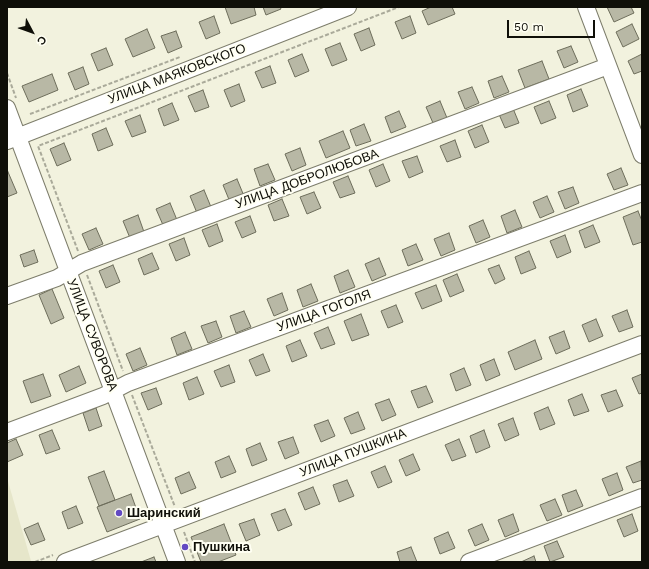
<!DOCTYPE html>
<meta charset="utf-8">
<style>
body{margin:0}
#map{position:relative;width:649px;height:569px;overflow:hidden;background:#f2f2de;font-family:"Work Sans",sans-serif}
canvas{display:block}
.frame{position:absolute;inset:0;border:8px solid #0f0f08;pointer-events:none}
.north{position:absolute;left:12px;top:12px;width:40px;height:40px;-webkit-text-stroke:3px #fffff3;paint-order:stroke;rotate:131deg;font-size:11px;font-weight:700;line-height:16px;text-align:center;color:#0f0f08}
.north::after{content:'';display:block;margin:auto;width:14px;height:18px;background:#0f0f08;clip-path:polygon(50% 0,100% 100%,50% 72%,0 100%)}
.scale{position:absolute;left:507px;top:20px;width:88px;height:18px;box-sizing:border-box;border:2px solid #0f0f08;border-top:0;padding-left:5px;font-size:12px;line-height:14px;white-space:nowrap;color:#0f0f08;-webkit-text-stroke:3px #fffff3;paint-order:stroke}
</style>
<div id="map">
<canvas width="649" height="569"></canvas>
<div class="frame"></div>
<div class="north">С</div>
<div class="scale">50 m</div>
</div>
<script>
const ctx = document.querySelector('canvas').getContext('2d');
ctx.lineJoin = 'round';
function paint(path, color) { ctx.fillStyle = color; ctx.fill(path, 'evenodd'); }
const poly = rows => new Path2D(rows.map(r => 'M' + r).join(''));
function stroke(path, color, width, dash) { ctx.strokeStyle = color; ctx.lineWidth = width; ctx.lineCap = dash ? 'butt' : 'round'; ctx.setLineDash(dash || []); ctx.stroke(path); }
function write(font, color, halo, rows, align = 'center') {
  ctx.font = font + ' "Work Sans",sans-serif'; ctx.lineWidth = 4; ctx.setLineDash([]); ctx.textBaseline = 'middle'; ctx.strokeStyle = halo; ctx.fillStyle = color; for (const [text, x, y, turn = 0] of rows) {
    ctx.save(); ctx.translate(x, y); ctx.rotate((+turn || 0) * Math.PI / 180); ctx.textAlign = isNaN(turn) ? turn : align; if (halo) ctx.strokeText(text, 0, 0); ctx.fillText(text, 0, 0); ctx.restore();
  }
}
const built = poly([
 [7,478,31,561,29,562,7,562]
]);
const building = poly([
 [225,7,254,7,256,15,231,24,225,7],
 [263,7,280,7,281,9,266,15,263,7],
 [431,7,452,7,455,14,428,25,422,11,431,7],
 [607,7,631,7,634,13,614,22,607,7],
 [214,16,220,33,206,39,199,22,214,16],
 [410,16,416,33,402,39,395,22,410,16],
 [632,24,639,39,623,47,616,32,632,24],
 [369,28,375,45,361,51,354,34,369,28],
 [147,29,155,48,133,57,125,39,147,29],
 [176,31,182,47,168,53,161,36,176,31],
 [340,43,347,60,332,66,325,49,340,43],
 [571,46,578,62,564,68,557,51,571,46],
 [106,48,113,65,98,71,91,54,106,48],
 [302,54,309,71,295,77,288,60,302,54],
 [642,54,642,71,634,74,628,61,642,54],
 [542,61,549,79,525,88,518,70,542,61],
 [270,66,276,83,262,88,255,72,270,66],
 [83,67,89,84,75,90,68,73,83,67],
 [52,74,58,90,29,102,22,86,52,74],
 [502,76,509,92,494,98,488,81,502,76],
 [239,84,245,101,231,107,224,90,239,84],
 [472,87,479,103,465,109,458,92,472,87],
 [581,89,588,106,573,112,567,95,581,89],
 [203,90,209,107,195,112,188,96,203,90],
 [440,101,447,118,433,123,426,107,440,101],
 [549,101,556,118,541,124,534,107,549,101],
 [172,103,179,120,164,126,158,109,172,103],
 [512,106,519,123,505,128,498,112,512,106],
 [399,111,406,127,391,133,385,117,399,111],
 [140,115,146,132,132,137,125,121,140,115],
 [364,124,371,141,356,146,350,130,364,124],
 [482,125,489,142,475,148,468,131,482,125],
 [106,128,113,145,98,151,92,134,106,128],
 [343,131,350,148,326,158,319,141,343,131],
 [455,140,461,157,447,162,440,146,455,140],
 [64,143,71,160,57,166,50,149,64,143],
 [300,148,306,165,292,171,285,154,300,148],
 [417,156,423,172,409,178,402,161,417,156],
 [268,164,275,180,260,186,254,169,268,164],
 [383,164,390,181,376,187,369,170,383,164],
 [621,168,628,185,614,190,607,174,621,168],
 [8,172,17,193,7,197,7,173,8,172],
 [348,176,355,193,340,198,333,182,348,176],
 [237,179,244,196,230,202,223,185,237,179],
 [573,187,579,203,565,209,558,192,573,187],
 [204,190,211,207,197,213,190,196,204,190],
 [314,192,321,208,307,214,300,197,314,192],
 [547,196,554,212,540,218,533,202,547,196],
 [282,199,289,216,274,221,268,205,282,199],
 [170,203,177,220,163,225,156,209,170,203],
 [515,210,522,227,507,233,501,216,515,210],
 [638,211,642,221,642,242,633,245,623,217,638,211],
 [138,215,144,232,130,238,123,221,138,215],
 [250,216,256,232,242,238,235,222,250,216],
 [483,220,490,237,476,243,469,226,483,220],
 [217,224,223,241,209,247,202,230,217,224],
 [593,225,600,242,585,248,579,231,593,225],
 [96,228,103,244,89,250,82,234,96,228],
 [449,233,455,250,441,256,434,239,449,233],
 [565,235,571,252,557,258,550,241,565,235],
 [184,238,190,255,176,261,169,244,184,238],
 [416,244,423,260,408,266,402,250,416,244],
 [34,250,38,262,24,267,20,255,34,250],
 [529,251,536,268,521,274,515,257,529,251],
 [152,253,159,269,144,275,138,259,152,253],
 [379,258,386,275,372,281,365,264,379,258],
 [113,265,120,282,106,288,99,271,113,265],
 [499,265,505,279,495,284,488,269,499,265],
 [348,270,355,287,340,293,334,276,348,270],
 [457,274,464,291,450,297,443,280,457,274],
 [311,284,318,301,303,307,297,290,311,284],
 [436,285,442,301,422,309,415,293,436,285],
 [52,289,64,318,51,324,39,295,52,289],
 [282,293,288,310,274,316,267,299,282,293],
 [396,305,403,322,388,328,381,311,396,305],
 [627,310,633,327,619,332,612,316,627,310],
 [244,311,251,327,236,333,230,316,244,311],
 [361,314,369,335,352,341,344,321,361,314],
 [596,319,603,336,589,342,582,325,596,319],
 [216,321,222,337,208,343,201,326,216,321],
 [328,327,335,344,321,349,314,333,328,327],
 [564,331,570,348,556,354,549,337,564,331],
 [185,332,192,349,177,355,171,338,185,332],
 [300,340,307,356,292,362,286,346,300,340],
 [535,340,542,359,515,370,508,352,535,340],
 [140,348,147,365,133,371,126,354,140,348],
 [263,354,270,371,256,376,249,360,263,354],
 [494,359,500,375,486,381,480,365,494,359],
 [229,365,235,382,221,387,214,371,229,365],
 [79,366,86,383,66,392,59,375,79,366],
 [464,368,471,385,456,391,450,374,464,368],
 [43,374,51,396,31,403,23,381,43,374],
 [642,374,642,393,639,394,632,378,642,374],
 [197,377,204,394,189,400,183,383,197,377],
 [426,386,433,402,418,408,411,391,426,386],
 [156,388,162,404,148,410,141,393,156,388],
 [616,390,623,406,608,412,601,395,616,390],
 [582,394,589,411,574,416,568,400,582,394],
 [389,399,396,415,382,421,375,404,389,399],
 [548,407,555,424,540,430,534,413,548,407],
 [96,408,102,426,89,431,83,413,96,408],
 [358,412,365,429,351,434,344,418,358,412],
 [513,418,519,435,505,441,498,424,513,418],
 [328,420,335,436,321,442,314,425,328,420],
 [52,430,60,449,46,454,39,435,52,430],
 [484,430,490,447,476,453,470,436,484,430],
 [293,437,299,453,285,459,278,442,293,437],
 [16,439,23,455,7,462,7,443,16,439],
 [459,439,466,456,452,461,445,445,459,439],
 [260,443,267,460,252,466,246,449,260,443],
 [413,454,420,470,406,476,399,460,413,454],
 [229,456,236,472,221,478,215,462,229,456],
 [641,461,642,480,633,483,626,467,641,461],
 [385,466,392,482,378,488,371,472,385,466],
 [104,471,115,500,99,506,88,477,104,471],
 [189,472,196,488,181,494,175,478,189,472],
 [617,473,623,490,609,496,602,479,617,473],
 [347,480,354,496,339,502,333,485,347,480],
 [313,487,320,504,305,510,298,493,313,487],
 [576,490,583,506,568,512,562,495,576,490],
 [131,494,140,519,107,532,97,507,131,494],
 [555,499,562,515,547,521,540,505,555,499],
 [76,506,83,523,68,529,62,512,76,506],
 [285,509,292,525,278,531,271,514,285,509],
 [513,514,519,531,505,537,498,520,513,514],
 [632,514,638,531,624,537,617,520,632,514],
 [254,519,260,535,246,541,239,524,254,519],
 [38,523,45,540,31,545,24,529,38,523],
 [224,524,236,555,218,562,201,562,191,537,224,524],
 [482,524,489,540,475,546,468,530,482,524],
 [448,532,455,548,440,554,434,538,448,532],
 [557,541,564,557,550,562,544,546,557,541],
 [411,547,417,562,400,562,397,552,411,547],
 [534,556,536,562,521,562,534,556],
 [154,557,156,562,141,562,154,557]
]);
const path = poly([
 [7,73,16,98],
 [30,114,180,57],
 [78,251,38,146,399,7],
 [87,275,123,371],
 [132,395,175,507],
 [184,532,195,562],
 [35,562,53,555]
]);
const minor = poly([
 [586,7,642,155],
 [7,108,177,562],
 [7,141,348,7],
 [7,296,57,278,82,263,608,66],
 [7,432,103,396,128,383,642,193],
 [65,562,642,344],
 [469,562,642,497]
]);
const markers = [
 [119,513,4,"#6249c2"],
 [185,547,4,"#6249c2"]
];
const streetNames = [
 ["УЛИЦА МАЯКОВСКОГО",177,74,-21],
 ["УЛИЦА ДОБРОЛЮБОВА",307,179,-20],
 ["УЛИЦА ГОГОЛЯ",324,311,-20],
 ["УЛИЦА СУВОРОВА",92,335,69],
 ["УЛИЦА ПУШКИНА",353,453,-21]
];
const poiNames = [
 ["Шаринский",127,513],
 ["Пушкина",193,547]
];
paint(built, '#e6e6ca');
paint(building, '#b8b8a5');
stroke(building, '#6d6d5b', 1);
stroke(minor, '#7d7d6b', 18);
stroke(path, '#aaaa9a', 2, [4, 2]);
stroke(minor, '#fff', 16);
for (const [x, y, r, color] of markers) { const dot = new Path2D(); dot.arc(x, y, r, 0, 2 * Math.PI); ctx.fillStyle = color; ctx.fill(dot); stroke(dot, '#fffff3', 1.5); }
write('13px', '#0f0f08', '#fffff3', streetNames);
write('bold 13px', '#0f0f08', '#fffff3', poiNames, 'left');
</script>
